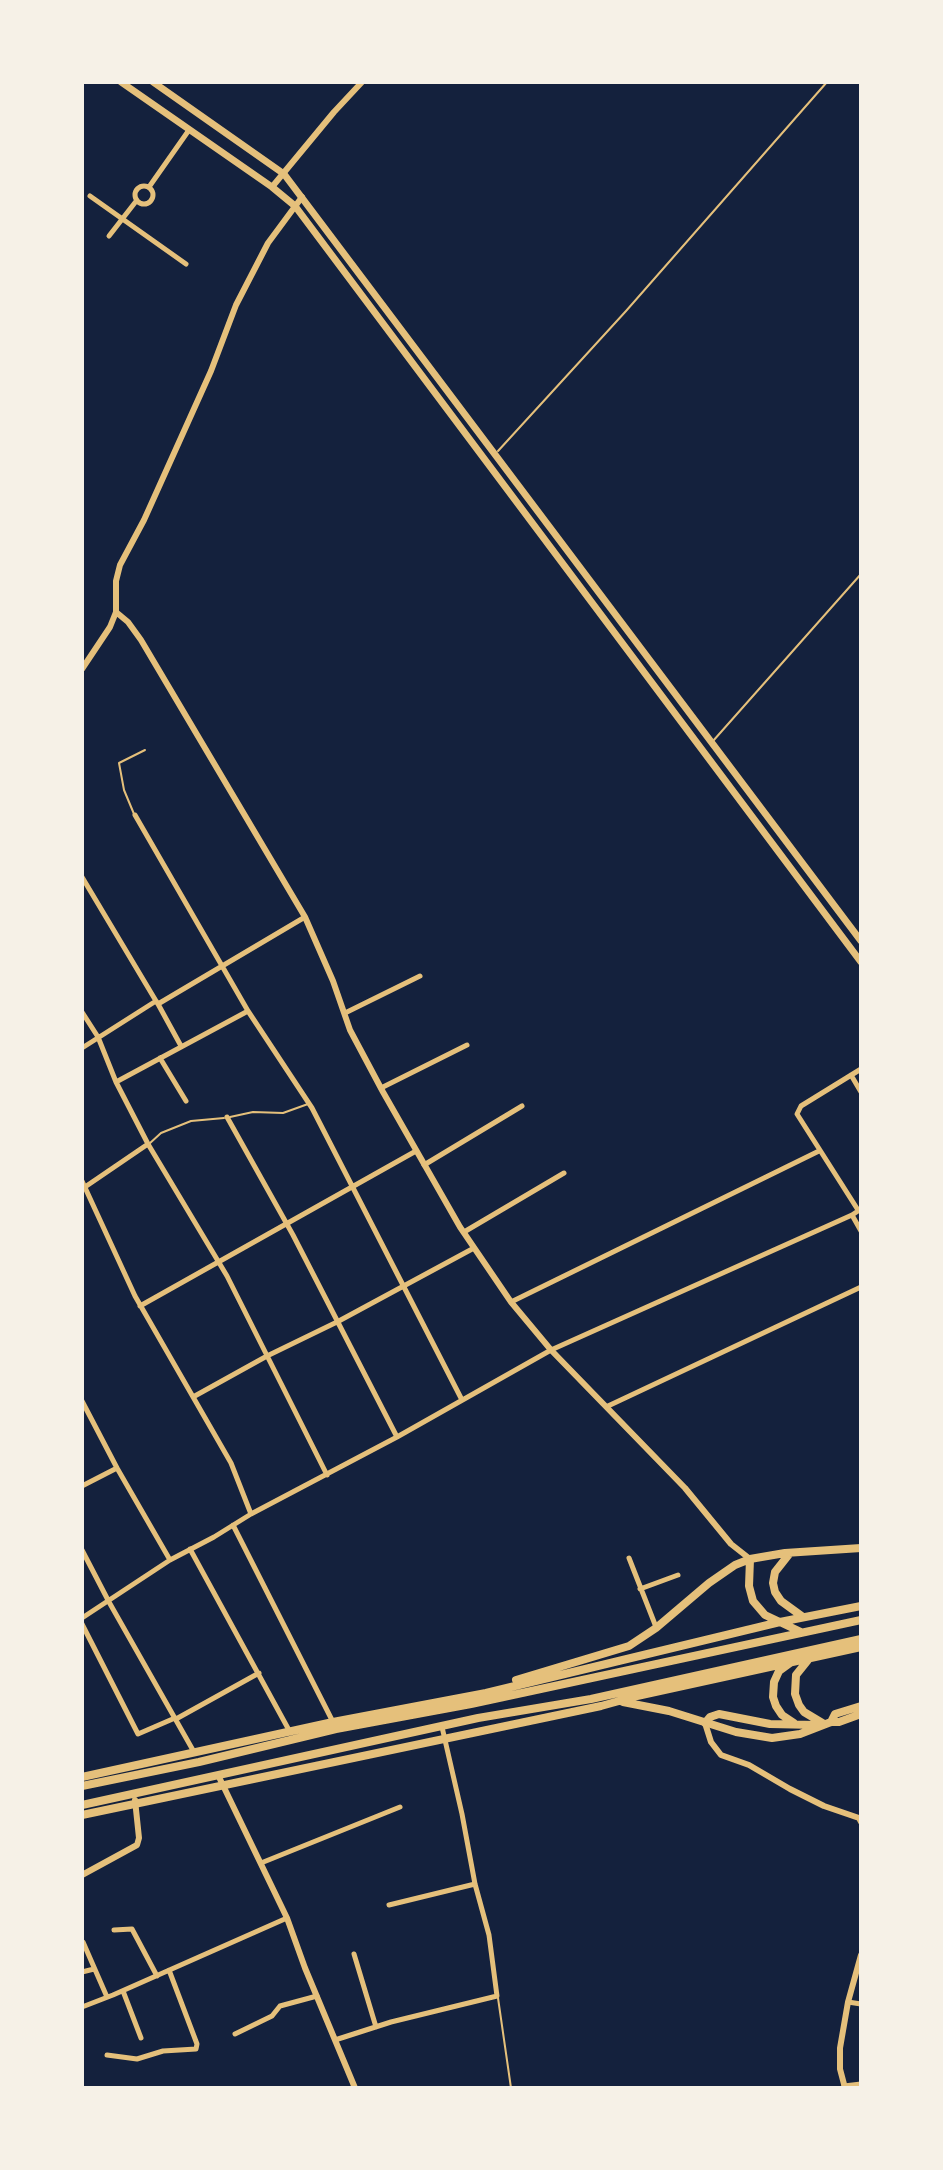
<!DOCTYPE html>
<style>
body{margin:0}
#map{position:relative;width:943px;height:2170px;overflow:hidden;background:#14213d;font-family:Helvetica,sans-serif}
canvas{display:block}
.frame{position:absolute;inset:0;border:84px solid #f6f1e7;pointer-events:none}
</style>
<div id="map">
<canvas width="943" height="2170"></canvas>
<div class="frame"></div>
</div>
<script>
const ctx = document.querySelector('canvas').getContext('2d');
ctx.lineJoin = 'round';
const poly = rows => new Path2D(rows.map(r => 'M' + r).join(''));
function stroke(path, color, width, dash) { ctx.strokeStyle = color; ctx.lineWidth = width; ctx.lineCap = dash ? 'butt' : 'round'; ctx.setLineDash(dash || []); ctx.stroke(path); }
const service = poly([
 [498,451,626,311,827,82],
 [713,741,861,574],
 [134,814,124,790,119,763,145,750],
 [230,1117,253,1112,283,1113,308,1104],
 [149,1144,161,1133,191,1121,224,1118],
 [498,1998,511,2088]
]);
const minor = poly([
 '135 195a9 9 0 1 1 18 0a9 9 0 1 1-18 0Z',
 [149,187,189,130],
 [90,196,186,264],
 [109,236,137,200],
 [135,815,248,1011,312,1108,462,1400],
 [82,877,156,1001],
 [158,1004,181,1046],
 [82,1012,98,1037,116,1082,148,1144,227,1276,327,1475],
 [345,1013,420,976],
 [82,1048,156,1001,158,1004,305,917],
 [160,1058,186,1101],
 [851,1075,861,1092],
 [116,1082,248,1011],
 [381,1088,467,1045],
 [227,1117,293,1235,397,1437],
 [424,1165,522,1106],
 [82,1181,135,1296,231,1463,251,1514],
 [82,1189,148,1144],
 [858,1210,797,1114,801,1106,861,1069],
 [852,1215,861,1231],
 [464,1232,564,1173],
 [511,1302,819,1151],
 [140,1306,416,1151],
 [193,1397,267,1356,337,1322,474,1248],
 [82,1401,117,1468,170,1560],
 [608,1406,861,1287],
 [82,1486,117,1468],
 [233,1525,334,1724],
 [190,1549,290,1732],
 [82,1550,109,1602,194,1752],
 [629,1558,656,1627],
 [640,1589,678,1575],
 [82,1618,170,1560,214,1537,251,1514,397,1437,551,1350,852,1215,861,1209],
 [82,1624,138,1734,175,1718],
 [176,1719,259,1673],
 [261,1863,400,1807],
 [389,1905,475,1884],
 [114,1930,132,1929,157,1976],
 [83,1942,107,1997],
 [354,1954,376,2027],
 [82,1972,94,1969],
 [123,1991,141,2038],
 [848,2002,861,2004],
 [82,2007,113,1995,287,1918],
 [235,2034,272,2016,280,2006,317,1996],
 [335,2040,391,2022,497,1996,489,1935,475,1884,462,1814,442,1727],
 [107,2055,137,2059,163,2051,196,2049,197,2044,169,1970],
 [844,2086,861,2084]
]);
const tertiary = poly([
 [272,187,334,112,362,82],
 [116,612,128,622,141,640,305,917,333,981,350,1030,383,1092,460,1227,511,1302,551,1350,685,1488,731,1544,750,1559],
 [82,669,110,627,116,612,116,581,120,565,144,520,211,371,236,305,268,243,302,197],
 [705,1723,711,1742,721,1755,749,1765,790,1789,824,1806,859,1818,861,1822],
 [218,1775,287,1918,305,1968,355,2088],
 [82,1875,137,1845,139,1838,135,1800],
 [845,2088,840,2069,840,2048,848,2002,861,1955]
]);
const secondary = poly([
 [121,82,272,187,295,206,861,962],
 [153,82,284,174,861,941]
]);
const trunk = poly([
 [790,1553,775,1572,773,1583,775,1592,781,1601,803,1617],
 [750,1559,749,1586,753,1601,765,1615,801,1632],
 [808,1660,796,1675,795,1694,799,1705,804,1712,824,1724],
 [790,1663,779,1671,774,1682,773,1697,776,1706,782,1715,794,1723],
 [516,1680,629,1646,656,1628,709,1583,735,1565,750,1559,785,1553,861,1548],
 [623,1702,669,1711,736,1732,772,1738,800,1734,831,1722,839,1722,861,1714],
 [831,1722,835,1714,861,1706],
 [705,1723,710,1717,719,1714,770,1724,816,1725],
 [82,1777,333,1722,486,1693,780,1622,861,1606],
 [82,1786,199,1762,336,1729,471,1704,861,1620],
 [82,1805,478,1718,591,1699,861,1639],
 [82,1815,601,1706,637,1696,861,1647]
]);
stroke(service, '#e5c07b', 2);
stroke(minor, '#e5c07b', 5);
stroke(tertiary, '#e5c07b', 6);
stroke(secondary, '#e5c07b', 7);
stroke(trunk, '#e5c07b', 8);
</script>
